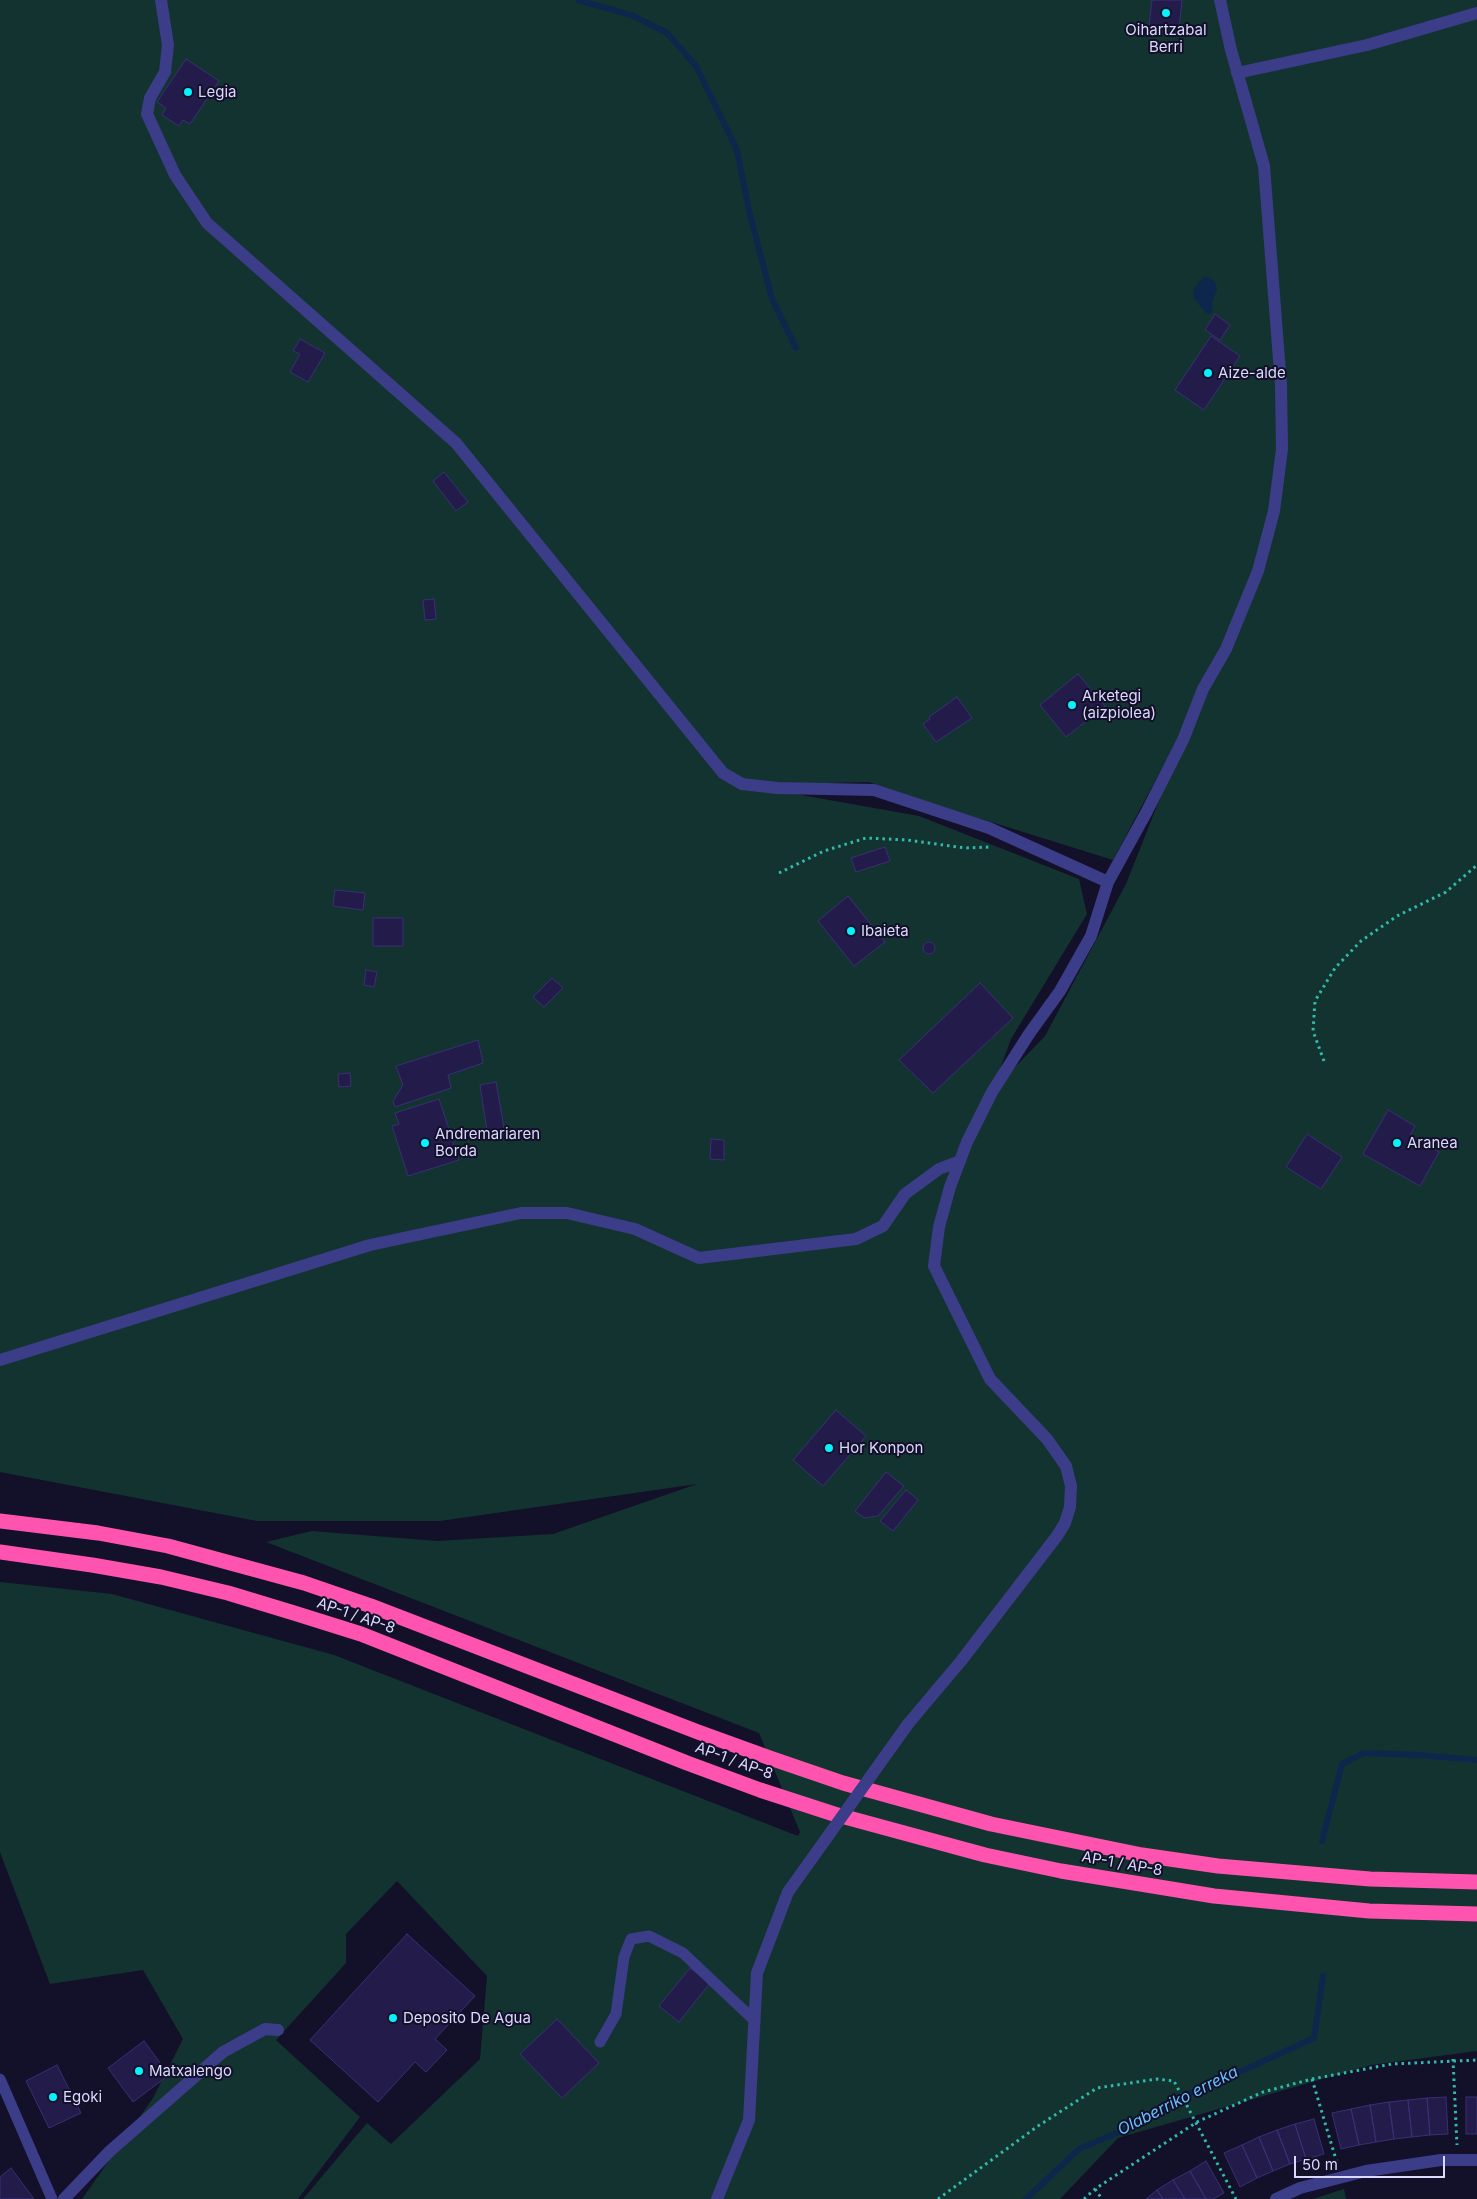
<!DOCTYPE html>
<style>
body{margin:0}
#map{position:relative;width:1477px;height:2199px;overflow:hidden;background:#131029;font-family:Inter,sans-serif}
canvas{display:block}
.scale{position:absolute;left:1294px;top:2156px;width:151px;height:22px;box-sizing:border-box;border:2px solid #dbd9ff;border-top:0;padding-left:6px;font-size:15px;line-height:18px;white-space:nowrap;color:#dbd9ff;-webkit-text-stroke:4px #131029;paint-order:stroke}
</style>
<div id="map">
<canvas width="1477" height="2199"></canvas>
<div class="scale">50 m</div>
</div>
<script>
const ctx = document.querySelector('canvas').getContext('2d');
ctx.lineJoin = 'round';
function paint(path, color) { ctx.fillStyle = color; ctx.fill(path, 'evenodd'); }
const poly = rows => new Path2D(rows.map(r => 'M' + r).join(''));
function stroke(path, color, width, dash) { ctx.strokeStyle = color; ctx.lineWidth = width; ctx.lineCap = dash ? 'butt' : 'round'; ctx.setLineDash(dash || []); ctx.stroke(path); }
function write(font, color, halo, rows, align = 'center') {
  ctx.font = font + ' Inter,sans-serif'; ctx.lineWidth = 4; ctx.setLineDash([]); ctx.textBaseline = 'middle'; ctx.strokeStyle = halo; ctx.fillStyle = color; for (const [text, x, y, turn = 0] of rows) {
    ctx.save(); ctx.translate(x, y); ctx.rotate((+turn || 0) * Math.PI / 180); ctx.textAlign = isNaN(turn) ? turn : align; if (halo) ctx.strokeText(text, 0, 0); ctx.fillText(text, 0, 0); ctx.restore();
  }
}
const green = poly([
 [0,0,1477,0,1477,2051,1371,2065,1118,2138,1060,2199,303,2199,367,2123,391,2144,480,2059,487,1976,397,1881,346,1934,346,1963,276,2040,360,2117,298,2199,82,2199,153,2098,183,2039,143,1970,50,1984,0,1852,0,1582,112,1594,334,1655,798,1836,800,1832,759,1733,266,1542,312,1531,437,1541,553,1534,697,1484,440,1521,257,1521,0,1472],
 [1201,695,1126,884,1045,1036,992,1091,1011,1039,1087,914,1079,879,919,816,745,785,869,782,930,803,1113,860],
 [1344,2189,1346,2199,1313,2199]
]);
const water = poly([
 [1205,277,1212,278,1216,284,1217,290,1212,302,1213,309,1210,314,1206,314,1194,298,1193,291,1198,283]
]);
const stream = poly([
 [578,0,631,15,667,33,696,66,737,150,749,211,772,299,796,348],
 [1322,1841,1342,1764,1364,1753,1419,1755,1477,1760],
 [1026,2199,1079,2149,1138,2124,1206,2084,1244,2070,1314,2038,1323,1976]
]);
const building = poly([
 [1152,0,1182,0,1179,29,1149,26,1152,0],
 [186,59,219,81,190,124,183,120,179,126,162,115,166,108,157,102,186,59],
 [1215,314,1230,325,1220,340,1205,330,1215,314],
 [1211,336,1240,356,1204,410,1175,390,1211,336],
 [300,339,325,353,308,382,290,372,300,354,293,351,300,339],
 [444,472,468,502,456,511,433,481,444,472],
 [434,599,436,619,425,620,423,600,434,599],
 [1078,674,1105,706,1066,737,1040,705,1078,674],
 [957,697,972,718,936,742,923,724,930,719,929,717,957,697],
 [885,847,890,861,856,872,851,858,885,847],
 [335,890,365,893,363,910,333,906,335,890],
 [848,896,885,942,854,966,818,921,848,896],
 [373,918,403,918,403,946,373,946,373,918],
 '923 948a6 6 0 1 1 12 0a6 6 0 1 1-12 0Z',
 [366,970,377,972,374,987,364,985,366,970],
 [552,978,563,988,544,1007,533,997,552,978],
 [980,983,1013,1018,933,1093,899,1060,980,983],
 [478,1040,483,1063,448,1075,451,1088,395,1107,393,1101,403,1085,396,1066,478,1040],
 [350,1073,351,1086,339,1087,338,1074,350,1073],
 [496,1082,505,1134,488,1137,480,1085,496,1082],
 [439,1099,459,1160,408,1176,392,1126,399,1124,395,1113,439,1099],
 [1388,1110,1415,1126,1410,1135,1439,1152,1420,1186,1363,1154,1388,1110],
 [1307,1134,1342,1157,1321,1189,1286,1167,1307,1134],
 [711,1139,724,1140,724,1160,710,1159,711,1139],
 [836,1410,866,1436,823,1486,793,1460,836,1410],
 [886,1472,904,1486,878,1516,864,1518,855,1511,886,1472],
 [906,1490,918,1500,893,1531,880,1521,906,1490],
 [407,1934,475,1996,435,2039,447,2050,426,2072,415,2062,378,2102,310,2040,407,1934],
 [690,1968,710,1983,679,2022,659,2006,690,1968],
 [557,2019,599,2063,562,2098,520,2054,557,2019],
 [144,2041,169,2075,133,2102,108,2068,144,2041],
 [57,2065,81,2113,49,2128,26,2081,57,2065],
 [1446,2097,1448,2134,1430,2135,1427,2098,1446,2097],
 [1466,2097,1477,2097,1477,2134,1466,2134,1466,2097],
 [1427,2098,1430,2135,1412,2137,1408,2100,1427,2098],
 [1408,2100,1412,2137,1394,2139,1389,2102,1408,2100],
 [1389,2102,1394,2139,1376,2142,1370,2105,1389,2102],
 [1370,2105,1376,2142,1359,2145,1351,2109,1370,2105],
 [1351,2109,1359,2145,1341,2149,1332,2113,1351,2109],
 [1314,2119,1324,2154,1306,2159,1295,2124,1314,2119],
 [1295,2124,1306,2159,1290,2164,1277,2130,1295,2124],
 [1277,2130,1290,2164,1273,2171,1259,2137,1277,2130],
 [1259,2137,1273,2171,1257,2178,1242,2145,1259,2137],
 [1242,2145,1257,2178,1240,2187,1224,2153,1242,2145],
 [1206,2161,1224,2193,1213,2199,1206,2199,1190,2171,1206,2161],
 [11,2168,34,2199,0,2199,0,2177,11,2168],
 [1190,2171,1206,2199,1185,2199,1173,2180,1190,2171],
 [1173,2180,1185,2199,1163,2199,1157,2190,1173,2180],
 [1157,2190,1163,2199,1146,2199,1157,2190]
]);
const path = poly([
 [779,873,824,851,866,838,907,840,965,848,989,847],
 [1324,1061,1313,1031,1315,1001,1335,968,1361,941,1397,916,1446,892,1477,865],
 [1453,2059,1457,2145],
 [1312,2079,1337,2163],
 [1095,2189,1102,2199],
 [938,2199,1038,2126,1097,2088,1157,2079,1174,2081,1236,2199],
 [1084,2199,1095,2189,1197,2122,1263,2092,1312,2079,1392,2064,1477,2060]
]);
const service = poly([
 [600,2042,616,2014,624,1957,631,1939,649,1936,683,1953,755,2021],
 [0,2079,52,2199]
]);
const minor = poly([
 [161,0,168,45,165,72,150,98,147,114,175,175,207,223,456,443,723,773,742,784,777,788,874,790,989,828,1108,882],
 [1237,73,1367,45,1477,13],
 [0,1360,370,1245,521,1213,567,1213,635,1229,699,1258,856,1239,883,1226,905,1194,939,1169,960,1161],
 [908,1724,961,1661,1057,1536,1065,1523,1070,1507,1071,1486,1066,1466,1047,1439,990,1379,934,1266,939,1227,950,1187,967,1142,992,1092,1029,1034,1060,991,1091,936,1108,882,1146,813,1183,740,1203,689,1226,649,1258,571,1274,511,1282,449,1281,385,1264,166,1231,50,1220,0],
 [64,2199,110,2151,223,2052,265,2029,278,2030],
 [717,2199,749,2120,757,1973,788,1892],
 [1276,2199,1300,2188,1366,2171,1441,2160,1477,2160]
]);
const motorway = poly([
 [0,1521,98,1533,168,1546,304,1583,371,1606,698,1732,770,1758,843,1783,991,1824,1142,1855,1218,1866,1370,1879,1477,1882],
 [0,1552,92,1565,161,1577,228,1593,294,1613,361,1634,687,1763,760,1790,834,1814,985,1855,1061,1871,1214,1896,1369,1911,1477,1914]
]);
const minorBridge = poly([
 [788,1892,908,1724]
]);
const markers = [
 [1166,13,5,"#06f3fe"],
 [188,92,5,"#06f3fe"],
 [1208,373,5,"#06f3fe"],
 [1072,705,5,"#06f3fe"],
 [851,931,5,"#06f3fe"],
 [425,1143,5,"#06f3fe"],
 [1397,1143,5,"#06f3fe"],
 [829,1448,5,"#06f3fe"],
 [393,2018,5,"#06f3fe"],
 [139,2071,5,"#06f3fe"],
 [53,2097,5,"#06f3fe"]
];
const poiNames = [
 ["Oihartzabal",1166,30,"center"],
 ["Berri",1166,47,"center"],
 ["Legia",198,92],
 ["Aize-alde",1218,373],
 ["Arketegi",1082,696],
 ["(aizpiolea)",1082,713],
 ["Ibaieta",861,931],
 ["Andremariaren",435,1134],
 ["Borda",435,1151],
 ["Aranea",1407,1143],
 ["Hor Konpon",839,1448],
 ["Deposito De Agua",403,2018],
 ["Matxalengo",149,2071],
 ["Egoki",63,2097]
];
const streetNames = [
 ["AP-1 / AP-8",356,1616,19],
 ["AP-1 / AP-8",734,1761,20],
 ["AP-1 / AP-8",1122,1864,10]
];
const waterNames = [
 ["Olaberriko erreka",1178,2101,-27]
];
paint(green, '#133330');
paint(water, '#0d274c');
stroke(stream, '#0d274c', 6);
paint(building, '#231c4a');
stroke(building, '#392f76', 1);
stroke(path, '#31bbab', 3, [2.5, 4]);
stroke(service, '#3c3d88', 11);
stroke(minor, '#3c3d88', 12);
stroke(motorway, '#fe54af', 15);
stroke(minorBridge, '#3c3d88', 12);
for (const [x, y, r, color] of markers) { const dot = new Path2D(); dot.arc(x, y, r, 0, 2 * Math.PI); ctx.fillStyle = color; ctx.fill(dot); stroke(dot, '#131029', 2); }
write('15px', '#dbd9ff', '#131029', poiNames, 'left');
write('15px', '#dbd9ff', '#131029', streetNames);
write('italic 16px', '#67c1fe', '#131029', waterNames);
</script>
